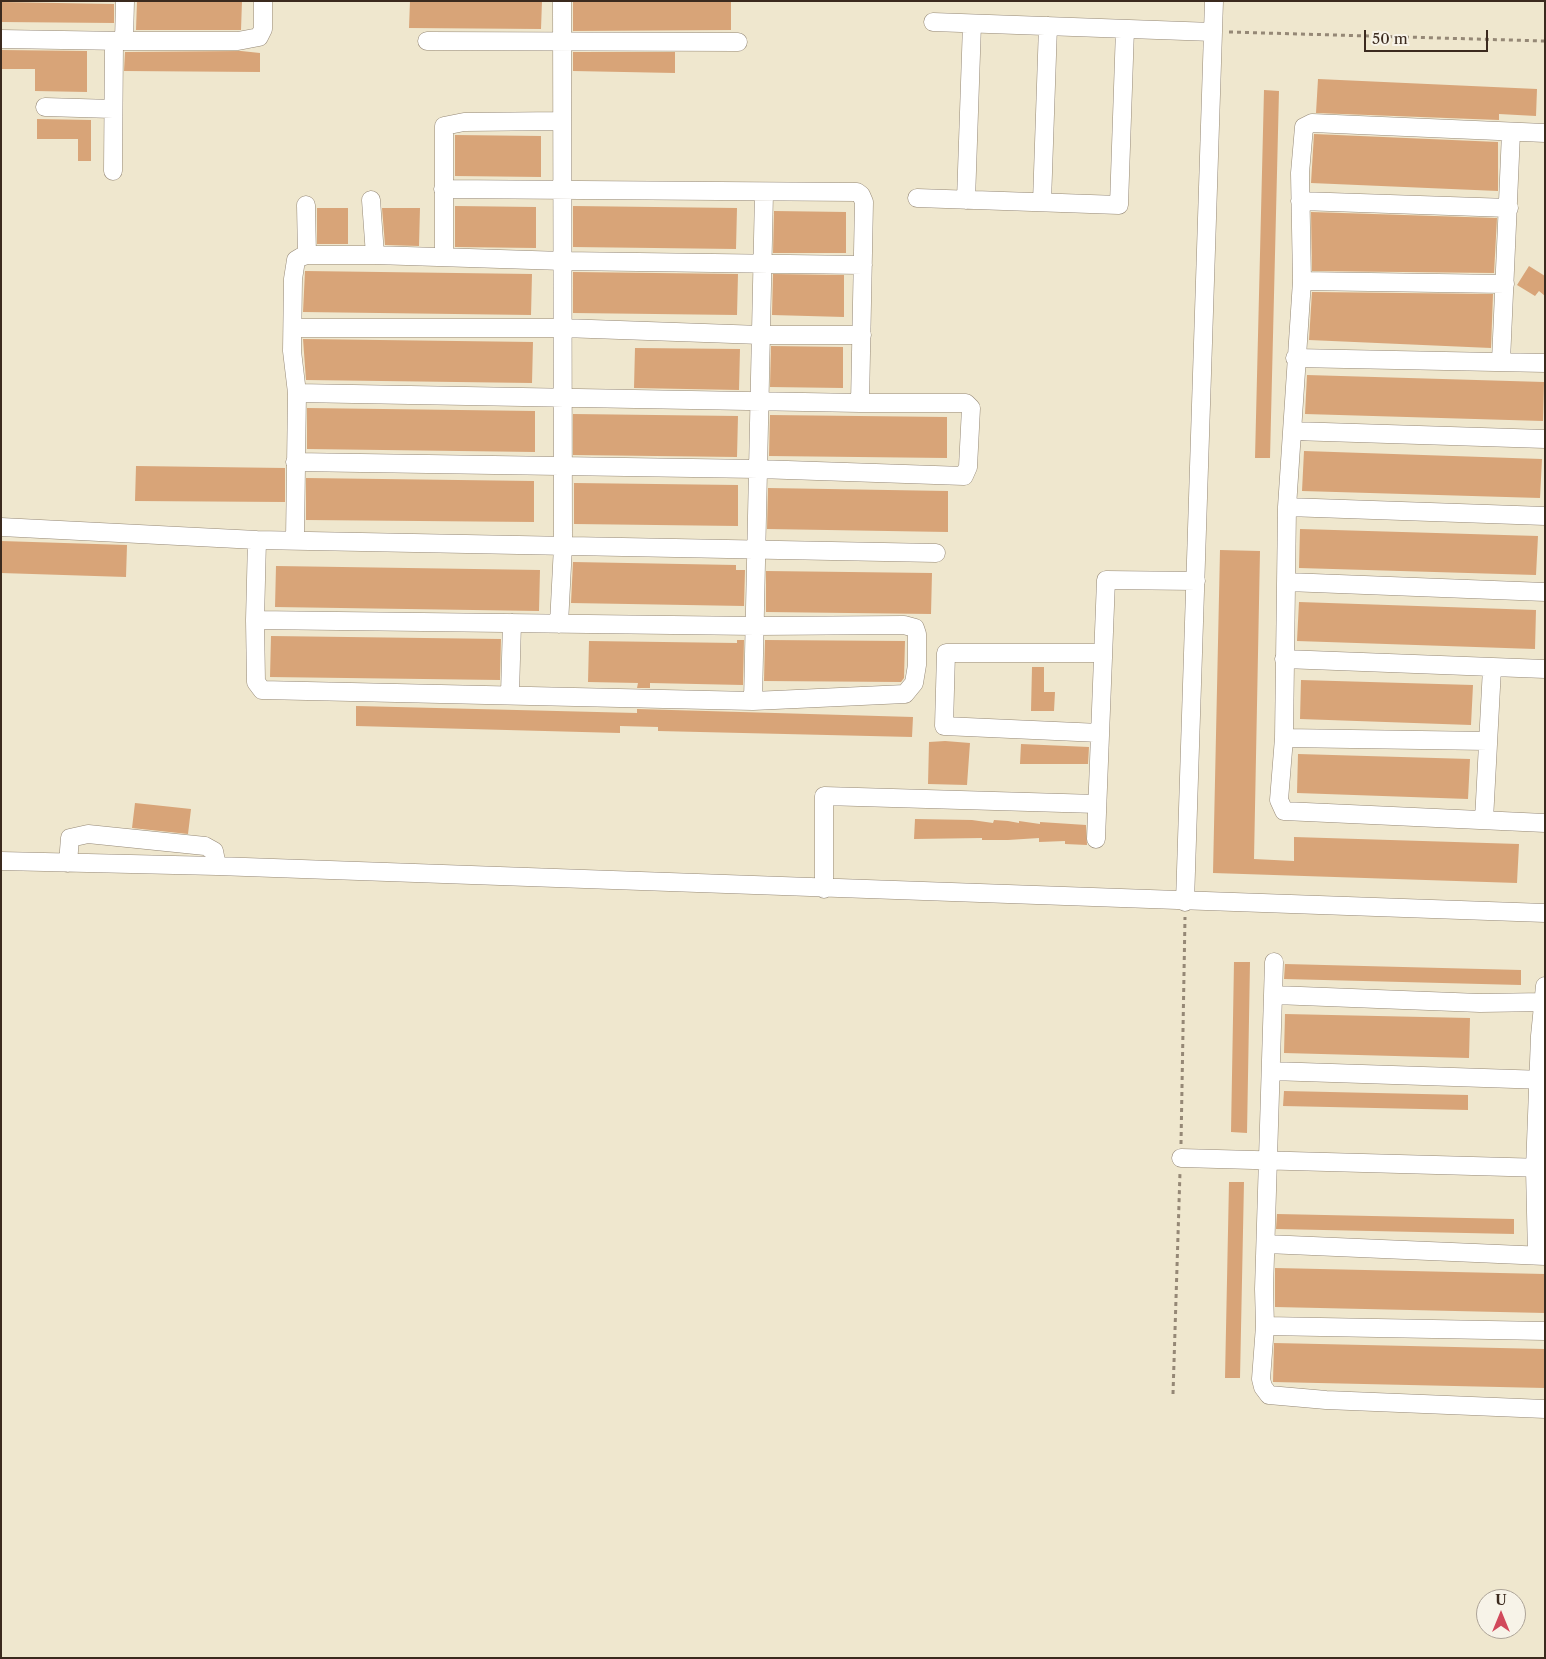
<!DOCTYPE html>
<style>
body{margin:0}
#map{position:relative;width:1546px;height:1659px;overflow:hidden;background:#efe7ce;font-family:"Libre Caslon Text",serif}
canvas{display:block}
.frame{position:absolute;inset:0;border:2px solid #3b2a1e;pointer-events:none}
.north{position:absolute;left:1476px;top:1589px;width:50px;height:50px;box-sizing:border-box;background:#f7f3e8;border:1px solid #aca397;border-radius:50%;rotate:0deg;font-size:14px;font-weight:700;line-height:20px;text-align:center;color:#3b2a1e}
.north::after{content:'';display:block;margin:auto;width:18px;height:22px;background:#d1495b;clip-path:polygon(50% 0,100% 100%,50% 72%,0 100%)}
.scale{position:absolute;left:1364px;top:30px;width:124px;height:22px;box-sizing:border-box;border:2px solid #3b2a1e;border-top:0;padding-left:6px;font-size:15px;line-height:18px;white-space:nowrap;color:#3b2a1e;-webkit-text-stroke:4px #f7f3e8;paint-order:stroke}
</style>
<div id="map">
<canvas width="1546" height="1659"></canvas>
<div class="frame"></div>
<div class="north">U</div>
<div class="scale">50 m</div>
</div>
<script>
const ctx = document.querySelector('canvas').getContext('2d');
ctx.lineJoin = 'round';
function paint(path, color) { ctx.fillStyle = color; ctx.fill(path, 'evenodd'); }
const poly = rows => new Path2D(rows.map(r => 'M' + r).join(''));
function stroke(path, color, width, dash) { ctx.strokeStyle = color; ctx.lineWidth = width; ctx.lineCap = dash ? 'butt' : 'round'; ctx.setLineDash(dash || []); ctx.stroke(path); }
const building = poly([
 [137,1,242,1,241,30,136,30],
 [410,1,542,1,541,29,409,28],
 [573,1,731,1,731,30,573,31],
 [1,2,114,4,114,23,1,22],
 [1,50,87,51,87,92,35,91,35,69,1,69],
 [241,51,260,53,260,72,124,71,125,52],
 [573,52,675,52,675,73,573,71],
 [1318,79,1537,89,1536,116,1499,114,1499,120,1316,113],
 [1264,90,1279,91,1270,458,1255,458],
 [37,119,91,120,91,161,78,161,78,139,37,139],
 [1314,134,1498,142,1498,191,1311,183],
 [455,135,541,136,541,177,455,176],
 [455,206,536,207,536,248,455,247],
 [573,206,737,208,736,249,573,247],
 [317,208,348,208,348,244,317,244],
 [382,208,420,208,419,246,385,245],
 [774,211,846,212,846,253,773,253],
 [1311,212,1497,218,1494,273,1312,271],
 [1529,266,1545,276,1545,296,1539,291,1535,296,1517,285],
 [305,271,532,274,531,315,303,312],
 [573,272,738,274,737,315,573,313],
 [773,274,844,275,844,317,772,315],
 [1312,292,1493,294,1491,348,1309,340],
 [303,339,533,342,532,383,306,380],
 [771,346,843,347,843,388,770,387],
 [635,348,740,349,739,390,634,388],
 [1307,375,1544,382,1543,421,1305,414],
 [307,408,535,411,535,452,307,449],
 [573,414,738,416,737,457,573,455],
 [770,415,947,417,947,458,769,456],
 [1304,451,1542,459,1540,498,1302,491],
 [136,466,285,468,285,502,135,501],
 [306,478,534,481,534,522,306,520],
 [574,483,738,485,738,526,574,524],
 [768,488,948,491,948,532,767,529],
 [1300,529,1538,536,1536,575,1299,568],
 [1,541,127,545,126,577,1,573],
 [1220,550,1260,551,1254,859,1294,861,1294,837,1519,844,1517,883,1213,873],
 [573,562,736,565,736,570,745,570,744,606,571,603],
 [276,566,540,570,539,611,275,607],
 [766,571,932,573,931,614,766,612],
 [1299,602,1536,610,1535,649,1297,641],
 [271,636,501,639,500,680,270,677],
 [737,640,744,640,743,685,650,683,650,688,637,688,638,683,588,682,589,641,737,643],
 [765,640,905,641,904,678,901,682,764,681],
 [1032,667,1044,667,1044,692,1055,692,1054,711,1031,711],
 [1301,680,1473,685,1471,725,1300,719],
 [356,706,637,713,637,709,913,717,912,737,658,731,658,727,620,726,620,733,356,726],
 [945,741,970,743,967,785,928,784,929,742],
 [1021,744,1089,747,1088,764,1020,764],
 [1298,754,1470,759,1468,799,1297,793],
 [135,803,191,809,188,834,132,828],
 [915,819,972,820,993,823,994,820,1008,821,1019,823,1019,821,1040,824,1040,822,1086,825,1087,845,1065,844,1065,841,1039,842,1039,838,1008,840,982,840,982,838,914,839],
 [1234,962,1250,962,1247,1133,1231,1132],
 [1285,964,1521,970,1521,985,1284,979],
 [1285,1014,1470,1018,1469,1058,1284,1053],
 [1284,1091,1468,1095,1468,1110,1283,1106],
 [1229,1182,1244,1182,1240,1378,1225,1378],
 [1277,1214,1514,1219,1514,1234,1276,1229],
 [1275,1268,1545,1274,1545,1313,1275,1307],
 [1274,1343,1545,1349,1545,1388,1273,1382]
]);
const path = poly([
 [1229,32,1545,41],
 [1181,1144,1185,917],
 [1173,1394,1180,1172]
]);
const minor = poly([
 [125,1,124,41,238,41,259,37,263,29,263,1],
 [933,22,1213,32],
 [1,39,124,41],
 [427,41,738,42],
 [45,107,113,109],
 [1545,133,1312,123,1304,127,1300,173,1302,281,1287,507,1284,738,1279,800,1284,811,1545,823],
 [113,171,114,42],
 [443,189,857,192,861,195,864,202,860,403],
 [917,198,1119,205,1125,29],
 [371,200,375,255],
 [966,200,972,24],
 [1300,201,1509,208],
 [1042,202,1048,26],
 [306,205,307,255],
 [444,257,444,126,464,122,562,121],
 [1302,281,1505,284],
 [293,328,563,328,761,335,862,335],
 [1295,358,1545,363],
 [1501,361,1511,133],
 [1293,431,1545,439],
 [295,462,758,469,964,476,968,467,971,408,966,403,860,403,297,393],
 [1287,507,1545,516],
 [1,527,257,540,936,553],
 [295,539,297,393,292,351,293,279,296,260,301,257,307,255,375,255,563,261,863,265],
 [1287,582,1545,592],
 [255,620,755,626,904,625,915,628,917,634,917,665,914,683,905,694,753,701,262,690,256,682,255,620,257,540],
 [559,624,563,546,562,1],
 [1284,659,1545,669],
 [510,694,512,623],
 [753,701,764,193],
 [1100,733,944,726,946,653,1103,653],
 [1284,738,1488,741],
 [1484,820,1492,668],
 [1096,839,1106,580,1196,581],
 [1,861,217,866,1545,913],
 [68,863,70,838,88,834,205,846,214,851,217,866],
 [824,889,824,796,1097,804],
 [1185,902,1214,1],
 [1274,962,1264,1289,1265,1326,1261,1379,1263,1387,1269,1395,1326,1400,1545,1409],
 [1275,995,1480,1003,1545,1002],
 [1271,1071,1545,1080],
 [1181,1158,1545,1168],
 [1266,1244,1545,1256],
 [1537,1255,1535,1169,1540,1036,1545,986],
 [1265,1326,1545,1331]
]);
paint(building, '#d8a478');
stroke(minor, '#958876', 19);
stroke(path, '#958876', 3, [4, 4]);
stroke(minor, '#fff', 18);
</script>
